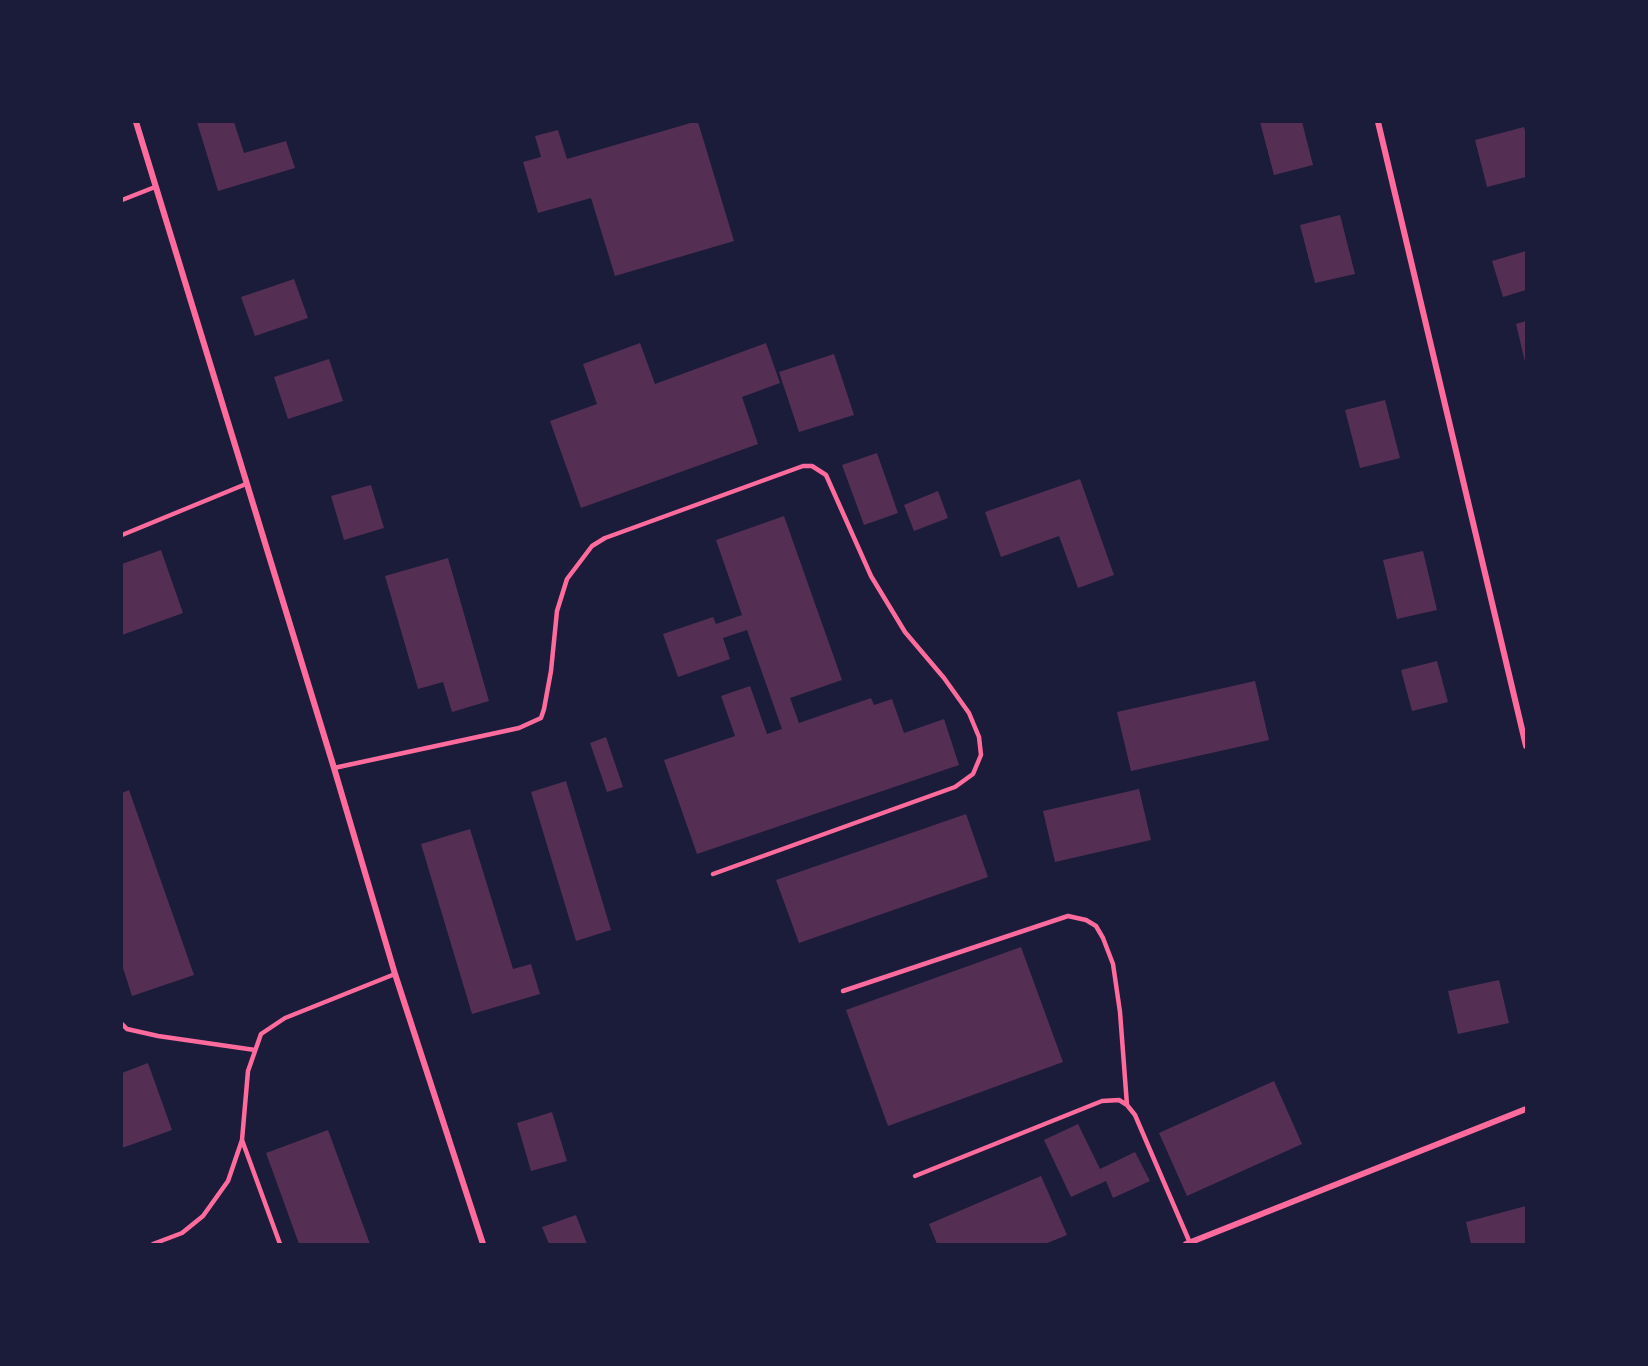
<!DOCTYPE html>
<style>
body{margin:0}
#map{position:relative;width:1648px;height:1366px;overflow:hidden;background:#1b1b3a;font-family:Helvetica,sans-serif}
canvas{display:block}
.frame{position:absolute;inset:0;border:123px solid #1b1b3a;pointer-events:none}
</style>
<div id="map">
<canvas width="1648" height="1366"></canvas>
<div class="frame"></div>
</div>
<script>
const ctx = document.querySelector('canvas').getContext('2d');
ctx.lineJoin = 'round';
function paint(path, color) { ctx.fillStyle = color; ctx.fill(path, 'evenodd'); }
const poly = rows => new Path2D(rows.map(r => 'M' + r).join(''));
function stroke(path, color, width, dash) { ctx.strokeStyle = color; ctx.lineWidth = width; ctx.lineCap = dash ? 'butt' : 'round'; ctx.setLineDash(dash || []); ctx.stroke(path); }
const building = poly([
 [197,122,234,122,244,153,286,141,295,168,218,191],
 [694,122,698,122,734,241,615,276,591,198,538,213,523,162,541,157,535,136,558,130,567,159],
 [1260,122,1302,122,1313,165,1274,175],
 [1524,127,1526,135,1526,177,1487,187,1475,140],
 [1340,215,1355,274,1315,283,1300,225],
 [1526,251,1526,290,1503,297,1492,261],
 [294,279,308,318,255,336,241,297],
 [1526,321,1526,366,1516,324],
 [640,343,655,384,766,343,780,383,742,397,758,444,581,508,550,421,597,404,583,364],
 [834,354,854,415,799,432,779,372],
 [329,359,343,401,288,419,274,377],
 [1385,400,1400,458,1360,468,1345,410],
 [877,453,898,513,864,525,842,465],
 [1080,479,1114,575,1078,588,1059,536,1001,557,985,512],
 [371,485,384,528,344,540,331,496],
 [938,491,948,518,914,531,904,505],
 [784,516,842,680,790,698,799,723,871,698,874,705,892,699,904,733,944,719,959,765,697,854,664,760,735,736,721,696,750,686,767,734,782,729,747,630,723,638,730,659,678,677,663,634,713,617,716,624,742,615,716,540],
 [161,550,183,613,122,635,122,564],
 [1423,551,1437,610,1397,619,1383,560],
 [448,558,489,701,452,712,443,682,418,689,385,576],
 [1437,661,1448,702,1412,711,1401,670],
 [1255,681,1269,740,1131,771,1117,712],
 [606,737,623,787,607,792,590,743],
 [566,781,611,930,576,941,531,792],
 [1139,789,1151,840,1055,862,1043,811],
 [129,790,194,975,132,996,122,965,122,793],
 [966,814,988,877,799,943,776,880],
 [470,829,513,969,531,964,540,994,472,1014,421,844],
 [1021,947,1063,1062,888,1126,846,1010],
 [1499,980,1509,1023,1458,1034,1448,991],
 [148,1063,172,1130,122,1148,122,1073],
 [1274,1081,1302,1144,1187,1196,1159,1133],
 [552,1112,567,1161,531,1171,517,1123],
 [1078,1124,1100,1169,1135,1152,1150,1181,1113,1198,1106,1181,1071,1197,1044,1140],
 [328,1130,370,1244,299,1244,266,1153],
 [1041,1176,1067,1235,1045,1244,937,1244,929,1224],
 [1526,1206,1526,1244,1471,1244,1466,1222],
 [576,1215,587,1244,549,1244,542,1227]
]);
const service = poly([
 [122,200,155,187],
 [122,535,246,484],
 [334,768,519,728,541,718,544,709,551,671,557,611,567,579,592,546,605,538,803,466,812,466,826,475,871,576,905,632,944,678,969,713,979,737,981,755,973,774,955,787,713,874],
 [843,991,1068,916,1086,920,1096,926,1103,938,1113,964,1120,1012,1127,1105],
 [122,1024,127,1029,158,1036,255,1050],
 [242,1140,280,1244],
 [915,1176,1102,1101,1119,1100,1127,1105,1135,1115,1190,1243],
 [153,1244,182,1233,203,1216,228,1181,242,1140,248,1071,261,1034,285,1018,395,974]
]);
const minor = poly([
 [136,122,334,768,395,974,483,1244],
 [1378,122,1526,746],
 [1186,1244,1526,1109]
]);
paint(building, '#542f53');
stroke(service, '#ff6b9d', 4.5);
stroke(minor, '#ff6b9d', 6);
</script>
